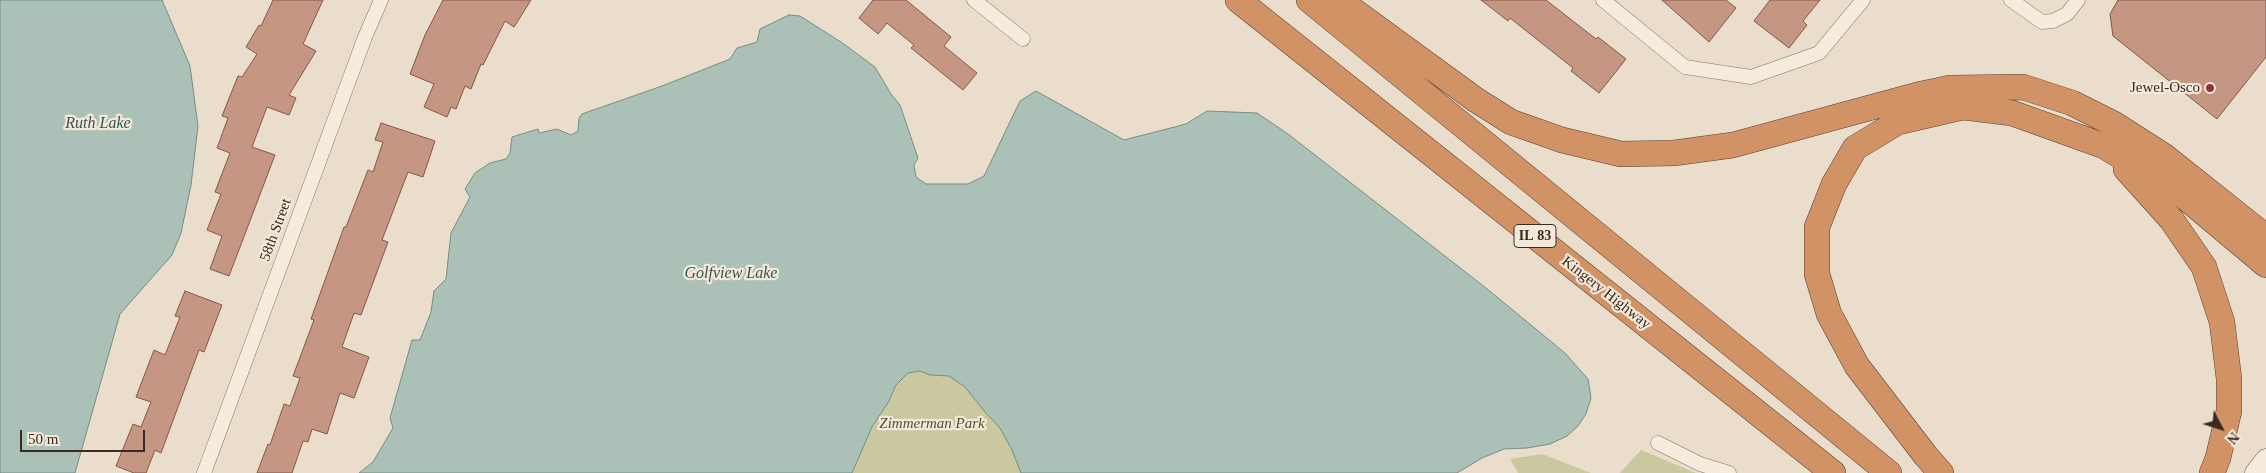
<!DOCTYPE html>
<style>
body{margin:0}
#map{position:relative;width:2266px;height:473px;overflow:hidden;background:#ebddcb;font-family:"Times New Roman",serif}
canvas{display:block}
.north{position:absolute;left:2196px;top:403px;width:50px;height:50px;-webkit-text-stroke:4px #f3e8da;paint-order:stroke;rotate:130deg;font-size:14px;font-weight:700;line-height:20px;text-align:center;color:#392a22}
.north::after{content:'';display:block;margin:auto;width:18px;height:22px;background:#392a22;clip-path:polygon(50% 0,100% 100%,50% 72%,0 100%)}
.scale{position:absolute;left:20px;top:430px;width:125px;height:22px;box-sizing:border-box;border:2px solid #392a22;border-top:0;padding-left:6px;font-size:15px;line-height:18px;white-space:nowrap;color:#392a22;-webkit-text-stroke:4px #f3e8da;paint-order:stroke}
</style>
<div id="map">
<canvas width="2266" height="473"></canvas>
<div class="north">N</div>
<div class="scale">50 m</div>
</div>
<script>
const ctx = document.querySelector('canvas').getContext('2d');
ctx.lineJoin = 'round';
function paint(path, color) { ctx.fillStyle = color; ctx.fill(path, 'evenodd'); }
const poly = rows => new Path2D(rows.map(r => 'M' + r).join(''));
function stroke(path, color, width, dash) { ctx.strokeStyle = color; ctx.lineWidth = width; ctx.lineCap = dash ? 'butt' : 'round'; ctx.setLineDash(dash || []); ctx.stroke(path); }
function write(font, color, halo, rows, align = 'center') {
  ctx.font = font + ' "Times New Roman",serif'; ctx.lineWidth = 4.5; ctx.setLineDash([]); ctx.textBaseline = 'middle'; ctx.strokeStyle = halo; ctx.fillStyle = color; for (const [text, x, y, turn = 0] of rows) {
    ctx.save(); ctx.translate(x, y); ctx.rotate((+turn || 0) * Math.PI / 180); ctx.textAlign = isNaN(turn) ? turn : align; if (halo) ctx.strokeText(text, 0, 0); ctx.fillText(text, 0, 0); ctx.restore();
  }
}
const green = poly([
 [920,371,930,375,949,376,965,387,985,412,1000,428,1012,450,1021,473,852,473,872,427,889,401,896,385,908,373],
 [1641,450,1696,473,1620,473],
 [1542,454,1591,473,1518,473,1510,459]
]);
const water = poly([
 [0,0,162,0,190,66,198,126,191,185,181,233,172,255,120,314,75,473,0,473,0,0],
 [789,15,800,16,841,42,875,67,891,94,900,105,918,158,914,165,916,177,926,184,968,184,984,176,1020,101,1036,91,1124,140,1186,124,1207,111,1257,113,1288,134,1486,288,1565,353,1588,379,1591,398,1586,414,1578,426,1567,436,1550,444,1527,448,1504,449,1482,458,1457,473,1021,473,1012,450,1000,428,985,412,965,387,949,376,930,375,920,371,908,373,896,385,889,401,872,427,852,473,359,473,373,462,393,428,390,418,412,340,420,340,431,312,434,291,446,279,451,233,470,197,465,189,475,173,490,163,506,159,510,153,512,137,538,129,539,133,557,129,571,135,578,131,579,118,582,114,662,86,730,59,737,48,757,42,760,29,789,15]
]);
const building = poly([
 [273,0,323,0,303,44,316,51,289,95,296,98,289,115,267,107,252,147,275,155,229,276,210,269,222,236,207,230,221,194,215,192,230,153,217,148,228,118,222,116,238,76,242,77,257,54,246,47,259,25,261,26,273,0],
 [443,0,531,0,514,27,505,21,483,65,481,64,471,89,465,86,456,109,451,107,447,117,424,107,434,84,410,74,425,35,443,0],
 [873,0,906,0,951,37,944,46,977,73,963,90,911,48,914,45,887,23,878,34,859,18,873,0],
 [1481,0,1546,0,1596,39,1598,37,1626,59,1599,93,1571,71,1573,68,1510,18,1508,21,1481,0],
 [1662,0,1726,0,1736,8,1709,42,1662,0],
 [1770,0,1820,0,1803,21,1807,25,1789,48,1754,21,1770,0],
 [2118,0,2266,0,2266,57,2217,119,2113,36,2110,14,2118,0],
 [381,123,435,141,423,177,408,172,382,240,388,242,374,280,361,315,354,313,342,347,369,357,354,398,340,393,327,434,312,429,308,442,303,441,292,473,257,473,268,444,270,445,284,404,290,406,300,378,293,376,314,320,311,319,344,227,346,227,368,170,373,172,383,142,375,140,381,123],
 [185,291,222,305,204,352,199,350,161,453,155,450,146,473,134,473,116,466,133,424,141,427,151,402,136,397,154,350,165,355,180,317,175,316,185,291]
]);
const minor = poly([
 [974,0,1023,39],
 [1603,0,1685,67,1751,77,1819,53,1863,0],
 [2011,0,2042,22,2053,21,2067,14,2078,0],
 [1658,443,1700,464,1729,473],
 [204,473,365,37,381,0]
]);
const secondary = poly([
 [2255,473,2266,459]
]);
const motorway = poly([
 [1238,0,1833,473],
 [1309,0,1889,473],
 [1339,0,1476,100,1511,122,1562,140,1621,154,1674,153,1733,145,1917,95,1950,88,2023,87,2072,103,2114,124,2164,156,2266,237],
 [2126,169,2171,219,2204,267,2222,322,2229,379,2229,411,2218,458,2212,473],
 [1941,473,1926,456,1857,366,1829,314,1817,274,1817,227,1834,184,1855,148,1898,122,1963,107,2012,113,2104,146,2180,193,2266,265]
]);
const markers = [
 [2210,88,5,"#903643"]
];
const shields = [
 [1535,236,42]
];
const shieldNames = [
 ["IL 83",1535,236]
];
const poiNames = [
 ["Jewel-Osco",2200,88]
];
const streetNames = [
 ["58th Street",276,230,-70],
 ["Kingery Highway",1606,293,38]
];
const parkNames = [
 ["Zimmerman Park",932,424]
];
const waterNames = [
 ["Ruth Lake",98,124],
 ["Golfview Lake",731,274]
];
paint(green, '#c9c89f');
paint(water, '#abc0b7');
stroke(water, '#728e83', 1);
paint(building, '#c69684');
stroke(building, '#845748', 1);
stroke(minor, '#876f60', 15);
stroke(secondary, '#695143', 21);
stroke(motorway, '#553f34', 26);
stroke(minor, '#f6ecde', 14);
stroke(secondary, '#f6ecde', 20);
stroke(motorway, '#d19265', 25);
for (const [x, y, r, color] of markers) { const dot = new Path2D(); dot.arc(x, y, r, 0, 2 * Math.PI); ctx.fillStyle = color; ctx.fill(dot); stroke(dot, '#f3e8da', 2); }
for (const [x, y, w] of shields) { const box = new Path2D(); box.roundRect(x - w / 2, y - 11.5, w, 23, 4); ctx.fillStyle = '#f3e8da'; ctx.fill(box); stroke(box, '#392a22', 1); }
write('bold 14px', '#392a22', null, shieldNames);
write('15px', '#392a22', '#f3e8da', poiNames, 'right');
write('15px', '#392a22', '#f3e8da', streetNames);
write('italic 15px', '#4f532b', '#f3e8da', parkNames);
write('italic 16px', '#335750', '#f3e8da', waterNames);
</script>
